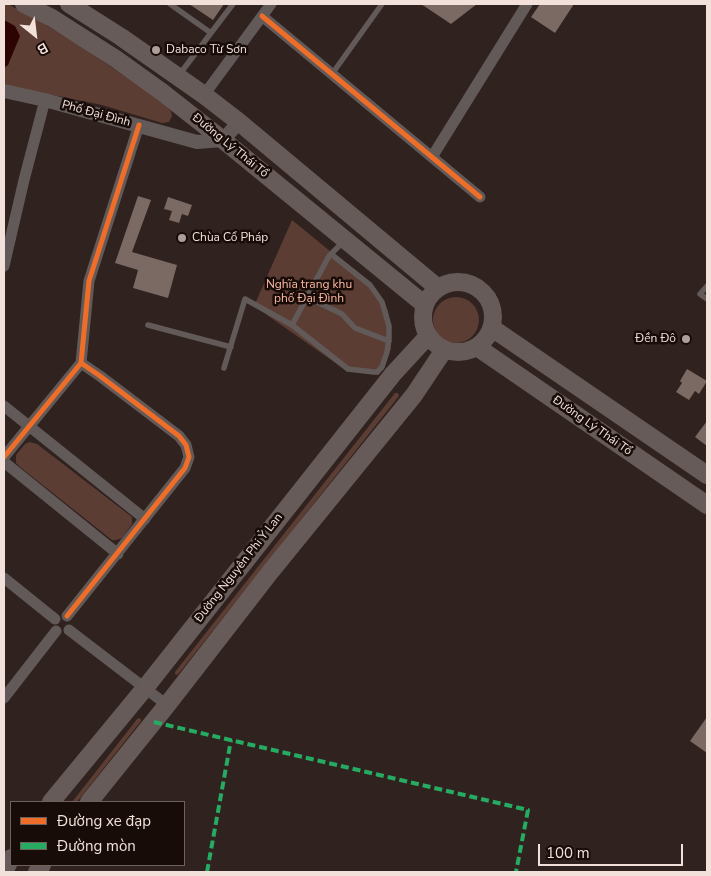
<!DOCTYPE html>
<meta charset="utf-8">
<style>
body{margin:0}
#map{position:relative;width:711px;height:876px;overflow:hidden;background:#30221e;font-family:"Nunito Sans",sans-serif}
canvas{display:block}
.frame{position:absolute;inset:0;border:5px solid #f2e0db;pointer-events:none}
.legend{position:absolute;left:10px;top:801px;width:175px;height:65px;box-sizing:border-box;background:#170c08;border:1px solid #6f615c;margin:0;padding:6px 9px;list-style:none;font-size:15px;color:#f2e0db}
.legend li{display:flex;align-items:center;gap:10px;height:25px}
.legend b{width:25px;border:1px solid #6f615c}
.north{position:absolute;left:10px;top:10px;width:50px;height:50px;-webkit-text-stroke:4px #170c08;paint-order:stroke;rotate:151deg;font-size:14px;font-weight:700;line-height:20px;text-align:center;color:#f2e0db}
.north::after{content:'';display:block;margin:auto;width:18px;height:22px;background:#f2e0db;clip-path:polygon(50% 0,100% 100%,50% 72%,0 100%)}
.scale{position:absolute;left:538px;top:844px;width:145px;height:22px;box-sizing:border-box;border:2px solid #f2e0db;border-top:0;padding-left:6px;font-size:15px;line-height:18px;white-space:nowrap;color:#f2e0db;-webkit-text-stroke:4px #170c08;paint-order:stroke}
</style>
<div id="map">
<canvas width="711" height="876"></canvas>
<div class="frame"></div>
<ul class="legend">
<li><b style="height:6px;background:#ee6e29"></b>Đường xe đạp</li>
<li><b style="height:6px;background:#26ab63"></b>Đường mòn</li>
</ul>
<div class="north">B</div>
<div class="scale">100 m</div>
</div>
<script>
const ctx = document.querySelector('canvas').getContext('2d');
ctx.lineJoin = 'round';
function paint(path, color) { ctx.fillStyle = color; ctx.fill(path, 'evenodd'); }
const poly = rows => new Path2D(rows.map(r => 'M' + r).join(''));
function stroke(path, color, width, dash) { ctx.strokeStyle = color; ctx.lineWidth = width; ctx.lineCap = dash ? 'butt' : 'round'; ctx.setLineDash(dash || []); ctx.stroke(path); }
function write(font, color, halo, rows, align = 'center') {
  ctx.font = font + ' "Nunito Sans",sans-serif'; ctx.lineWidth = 5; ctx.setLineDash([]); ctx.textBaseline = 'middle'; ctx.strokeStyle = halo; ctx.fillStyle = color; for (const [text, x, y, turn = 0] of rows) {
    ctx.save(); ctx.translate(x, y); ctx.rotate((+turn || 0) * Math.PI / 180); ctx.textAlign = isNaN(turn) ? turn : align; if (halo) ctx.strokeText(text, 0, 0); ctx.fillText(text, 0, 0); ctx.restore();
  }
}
const green = poly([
 [4,4,8,4,44,24,80,46,157,98,171,111,172,116,169,122,162,123,102,105,4,85],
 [292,220,375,288,382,298,388,311,390,322,391,349,379,375,347,371,254,306],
 '433 320a23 23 0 1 1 46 0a23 23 0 1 1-46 0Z',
 [395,393,398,393,399,396,180,672,177,675,175,674,175,672],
 [30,442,37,444,132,517,132,524,122,538,116,540,112,540,20,467,16,463,16,455,25,444],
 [138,718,141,719,141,721,126,740,77,802,72,802]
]);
const water = poly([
 [4,20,15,26,20,36,8,65,4,68]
]);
const building = poly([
 [189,4,224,4,213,20],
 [421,4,477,4,451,24],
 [540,4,574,4,555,33,531,17],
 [138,196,151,200,132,252,177,265,168,298,133,288,138,270,115,263],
 [168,197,192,205,188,216,182,214,179,223,169,220,172,211,164,209],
 [687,369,707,381,699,394,695,391,689,400,676,392,682,383,680,381],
 [707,421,707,446,695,437],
 [707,717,707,753,690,741]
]);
const service = poly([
 [170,4,211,33],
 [332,74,382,4],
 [179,75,233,4],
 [707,286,700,294,707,299],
 [307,297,342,314,355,328,389,341],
 [148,325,231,347],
 [292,325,348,369,374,372,377,372,382,367,387,352,389,339,389,326,382,302,370,285,331,254],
 [224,368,245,299,292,325,329,256,344,241]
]);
const minor = poly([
 [262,16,480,197],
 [204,95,271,4],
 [432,157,527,4],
 [4,266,24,180,45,100],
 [4,406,145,519],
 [4,457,81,363,89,281,139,125],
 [4,462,118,554],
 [4,578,55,619],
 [67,616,185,468,189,457,186,445,179,436,100,376,81,363],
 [69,630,167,705],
 [4,698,56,631]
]);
const tertiary = poly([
 [4,91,45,100,197,142,223,140,239,122]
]);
const primary = poly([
 [24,4,52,18,116,59,162,92,223,140,425,305],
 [69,4,121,37,204,95,239,122,438,288],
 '423 317a35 35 0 1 1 70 0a35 35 0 1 1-70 0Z',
 [492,328,707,475],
 [477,347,707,505],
 [51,802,145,688,393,374,428,336],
 [89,802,167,705,271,571,414,395,444,350],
 [4,872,11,858],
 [37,872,42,865]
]);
const quiet = poly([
 [154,722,528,810,516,872],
 [207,872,231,740]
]);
const cycleway = poly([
 [262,16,480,197],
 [4,457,81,363,89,281,139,125],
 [67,616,185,468,189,457,186,445,179,436,100,376,81,363]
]);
const markers = [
 [156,50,5,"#ae9e99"],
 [182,238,5,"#ae9e99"],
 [686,339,5,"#ae9e99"]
];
const poiNames = [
 ["Dabaco Từ Sơn",166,50],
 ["Chùa Cổ Pháp",192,238],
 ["Đền Đô",676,339,"right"]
];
const streetNames = [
 ["Phố Đại Đình",96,114,15],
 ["Đường Lý Thái Tổ",230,146,39],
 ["Đường Lý Thái Tổ",592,426,35],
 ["Đường Nguyên Phi Ỷ Lan",239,568,-52]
];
const parkNames = [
 ["Nghĩa trang khu",309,285],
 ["phố Đại Đình",309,299]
];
paint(green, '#5c3d34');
paint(water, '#2e0403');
paint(building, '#7b6963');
stroke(service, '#625a59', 5.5);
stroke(minor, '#625a59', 11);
stroke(tertiary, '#625a59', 14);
stroke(primary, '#665b58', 18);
stroke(quiet, '#26ab63', 4, [8, 4]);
stroke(cycleway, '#ee6e29', 5);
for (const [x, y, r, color] of markers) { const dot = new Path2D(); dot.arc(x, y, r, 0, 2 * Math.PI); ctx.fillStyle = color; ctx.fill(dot); stroke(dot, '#170c08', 2); }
write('12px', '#f2e0db', '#170c08', poiNames, 'left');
write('12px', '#f2e0db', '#170c08', streetNames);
write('12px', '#fcb6a2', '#170c08', parkNames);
</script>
